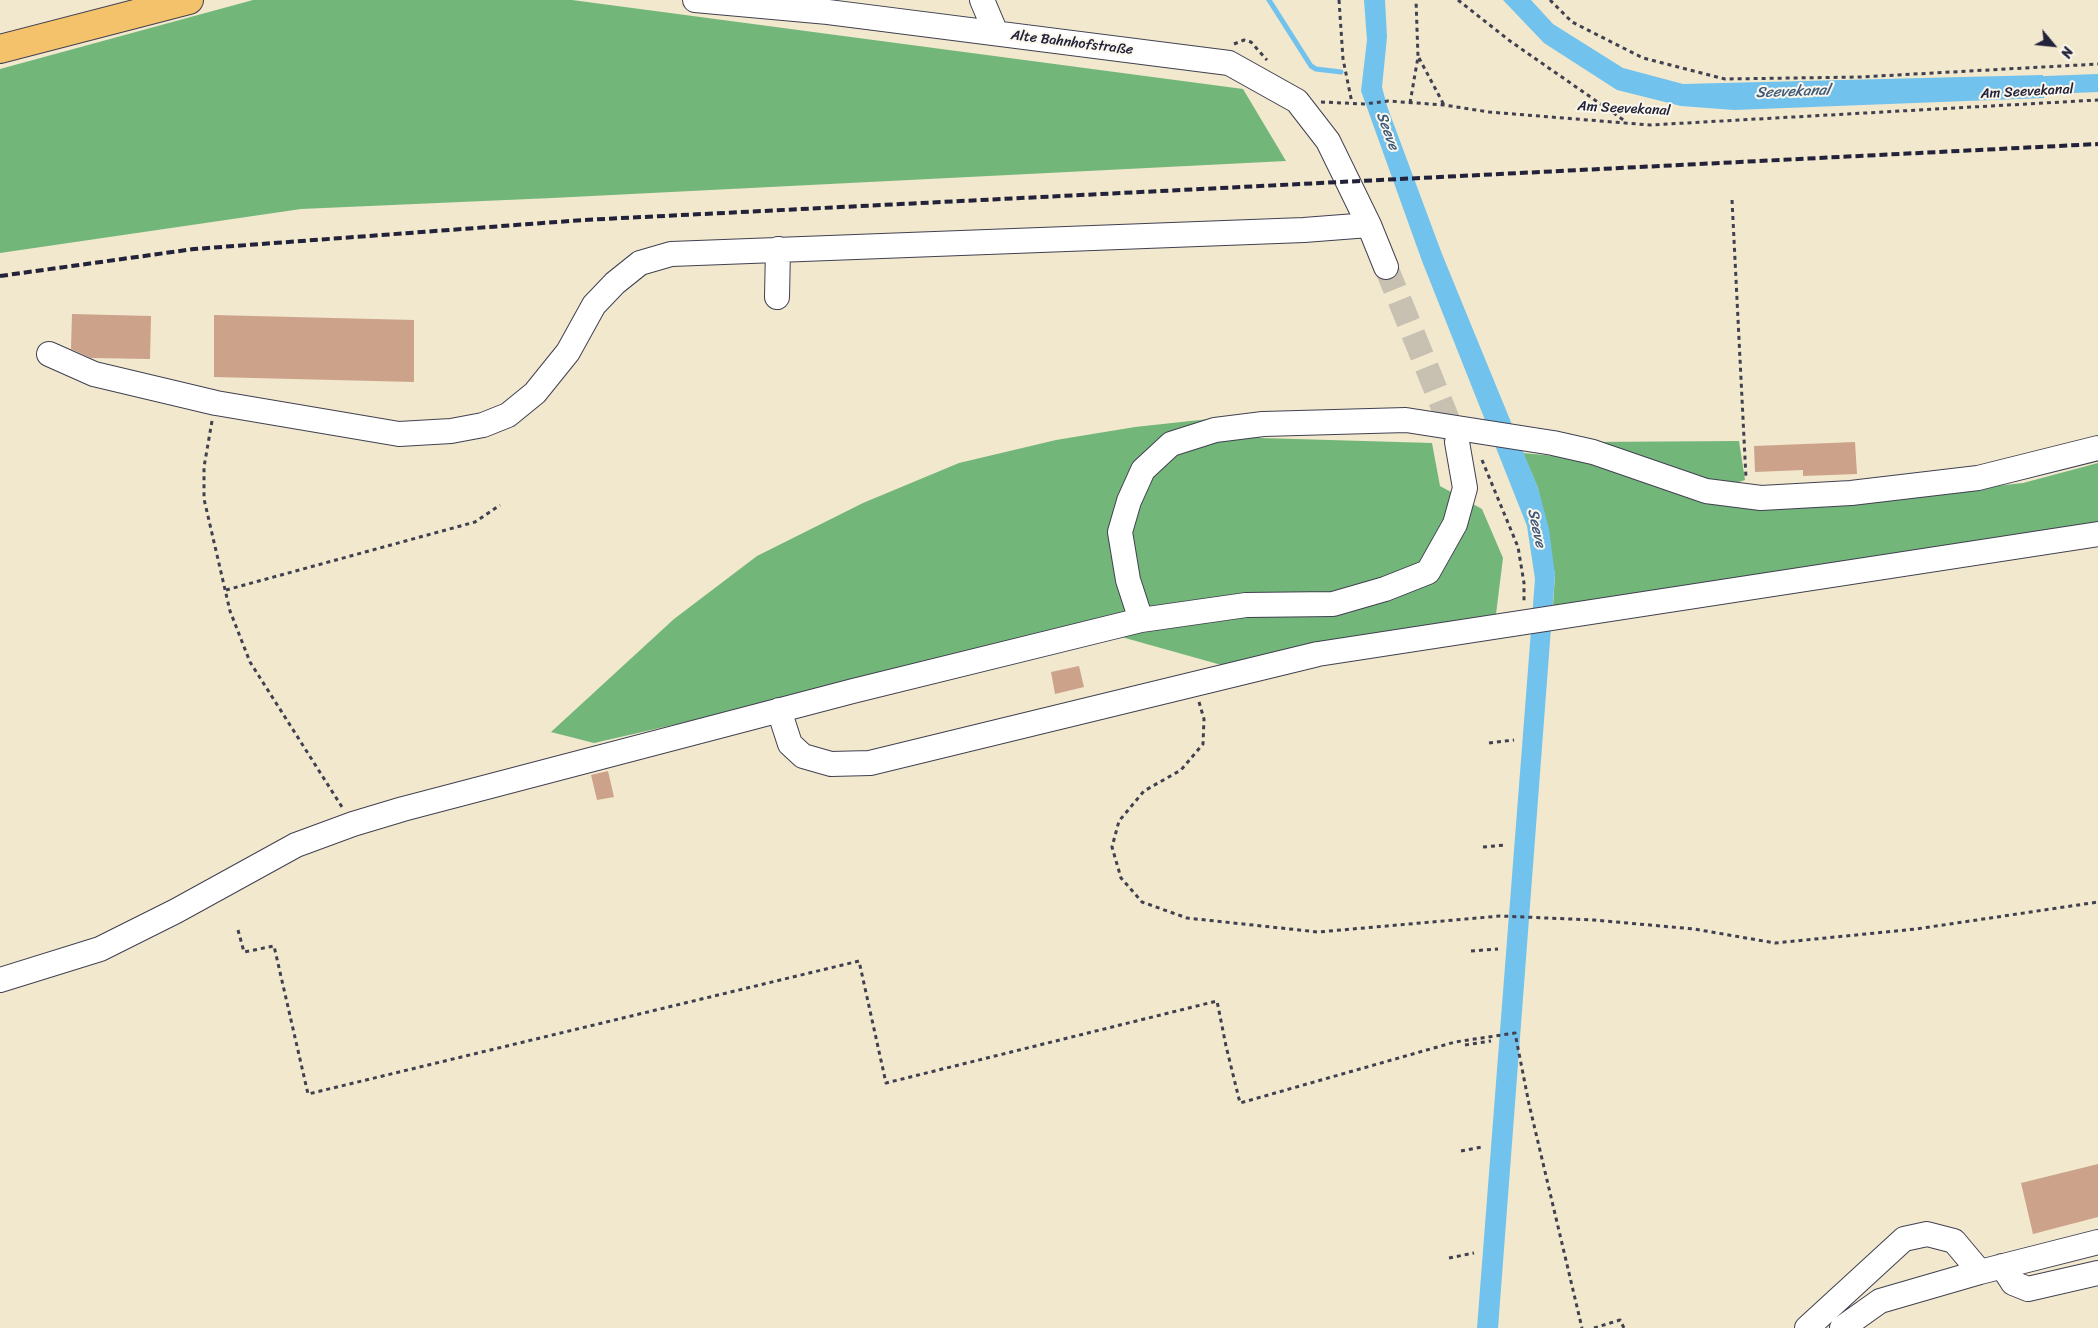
<!DOCTYPE html>
<meta charset="utf-8">
<style>
body{margin:0}
#map{position:relative;width:2098px;height:1328px;overflow:hidden;background:#f1e8cd;font-family:Sriracha,sans-serif}
canvas{display:block}
.north{position:absolute;left:2028px;top:20px;width:50px;height:50px;-webkit-text-stroke:4px #fbf7ec;paint-order:stroke;rotate:118deg;font-size:14px;font-weight:700;line-height:20px;text-align:center;color:#22223b}
.north::after{content:'';display:block;margin:auto;width:18px;height:22px;background:#22223b;clip-path:polygon(50% 0,100% 100%,50% 72%,0 100%)}
</style>
<div id="map">
<canvas width="2098" height="1328"></canvas>
<div class="north">N</div>
</div>
<script>
const ctx = document.querySelector('canvas').getContext('2d');
ctx.lineJoin = 'round';
function paint(path, color) { ctx.fillStyle = color; ctx.fill(path, 'evenodd'); }
const poly = rows => new Path2D(rows.map(r => 'M' + r).join(''));
function stroke(path, color, width, dash) { ctx.strokeStyle = color; ctx.lineWidth = width; ctx.lineCap = dash ? 'butt' : 'round'; ctx.setLineDash(dash || []); ctx.stroke(path); }
function write(font, color, halo, rows, align = 'center') {
  ctx.font = font + ' Sriracha,sans-serif'; ctx.lineWidth = 4; ctx.setLineDash([]); ctx.textBaseline = 'middle'; ctx.strokeStyle = halo; ctx.fillStyle = color; for (const [text, x, y, turn = 0] of rows) {
    ctx.save(); ctx.translate(x, y); ctx.rotate((+turn || 0) * Math.PI / 180); ctx.textAlign = isNaN(turn) ? turn : align; if (halo) ctx.strokeText(text, 0, 0); ctx.fillText(text, 0, 0); ctx.restore();
  }
}
const forest = poly([
 [253,0,572,0,1243,89,1286,161,552,198,301,209,0,253,0,69],
 [1209,419,1261,438,1432,443,1440,486,1482,509,1503,558,1496,614,1324,644,1225,666,1093,629,594,743,551,732,674,619,757,556,863,503,959,463,1056,440,1135,427],
 [1739,441,1745,480,1723,487,1585,442],
 [1523,453,1598,460,1812,506,2023,483,2098,463,2098,526,1553,606,1555,575,1538,488]
]);
const water = poly([
 [1364,0,1385,0,1387,37,1382,87,1387,106,1442,254,1538,488,1549,529,1555,575,1498,1328,1477,1328,1535,579,1527,526,1422,261,1361,91,1367,40],
 [1503,0,1531,0,1553,24,1623,68,1683,84,2043,75,2044,98,1734,110,1681,106,1617,90,1544,43]
]);
const stream = poly([
 [1269,0,1311,66,1316,69,1341,72]
]);
const canal = poly([
 [2020,86,2098,83]
]);
const building = poly([
 [72,314,151,316,150,359,91,358,71,349],
 [214,315,414,320,414,382,214,377],
 [1855,442,1857,474,1803,476,1803,470,1755,472,1754,446],
 [1079,666,1084,687,1055,694,1051,672],
 [608,771,614,797,597,800,591,775],
 [2098,1164,2098,1217,2033,1234,2021,1183]
]);
const minorTunnel = poly([
 [1386,267,1457,442]
]);
const path = poly([
 [1339,0,1343,59,1352,103],
 [1458,0,1510,41,1625,121],
 [1550,0,1572,22,1643,58,1725,79,1860,77,2098,64],
 [1234,44,1244,40,1251,42,1267,60],
 [1419,58,1444,105],
 [1321,102,1364,104,1388,101,1444,105,1489,112,1650,125,2098,100],
 [1410,103,1418,57,1416,0],
 [1732,200,1746,478],
 [212,421,204,467,204,499,230,611,250,662,342,807],
 [1482,460,1518,547,1524,583,1524,603],
 [226,590,475,522,500,505],
 [1199,702,1204,719,1203,744,1181,770,1144,791,1119,821,1112,847,1121,878,1142,902,1187,918,1318,932,1500,916,1594,920,1694,929,1775,943,1916,929,2098,902],
 [1489,743,1514,740],
 [1483,847,1506,845],
 [238,930,244,952,274,946,308,1094,859,961,886,1083,1217,1001,1226,1046,1240,1103,1455,1042,1515,1033,1529,1104,1582,1328],
 [1471,951,1498,949],
 [1465,1045,1491,1041],
 [1461,1151,1482,1147],
 [1449,1258,1474,1253],
 [1594,1328,1620,1320,1624,1328]
]);
const minor = poly([
 [695,0,828,12,1229,63,1297,101,1328,141,1369,225,1386,267],
 [982,0,996,33],
 [777,297,778,249],
 [49,354,94,374,216,403,399,434,451,431,483,425,508,415,535,393,568,352,594,305,615,283,640,263,671,254,1304,230,1369,225],
 [1141,620,1128,580,1120,532,1129,501,1143,470,1171,444,1215,430,1263,424,1406,420,1553,443,1593,452,1706,491,1761,498,1851,493,1978,478,2098,448],
 [779,710,790,744,803,756,831,764,870,763,1318,654,2098,534],
 [0,980,100,949,176,911,296,845,353,824,403,809,853,691,1141,620,1246,605,1333,604,1385,589,1428,572,1455,524,1465,488,1457,442],
 [2002,1266,2013,1283,2028,1289,2098,1273],
 [1807,1328,1904,1239,1927,1234,1954,1241,1980,1272],
 [1842,1328,1880,1301,1980,1272,2098,1242]
]);
const major = poly([
 [0,49,189,0]
]);
const rail = poly([
 [0,276,194,249,583,220,2098,144]
]);
const streetNames = [
 ["Alte Bahnhofstraße",1072,43,7],
 ["Am Seevekanal",2027,92,-3],
 ["Am Seevekanal",1624,109,3]
];
const waterNames = [
 ["Seevekanal",1793,92,-2],
 ["Seeve",1387,131,70],
 ["Seeve",1536,528,78]
];
paint(forest, '#73b67a');
paint(water, '#71c2ed');
stroke(stream, '#71c2ed', 5);
stroke(canal, '#71c2ed', 18);
paint(building, '#cda28a');
stroke(minorTunnel, '#c8c0b0', 24, [24, 12]);
stroke(minor, '#414051', 26);
stroke(major, '#414051', 30);
stroke(path, '#414051', 3, [4, 4]);
stroke(minor, '#fff', 24);
stroke(major, '#f3c26a', 28);
stroke(rail, '#22223b', 4, [8, 4]);
write('14px', '#22223b', '#fbf7ec', streetNames);
write('italic 15px', '#3e5a79', '#fbf7ec', waterNames);
</script>
